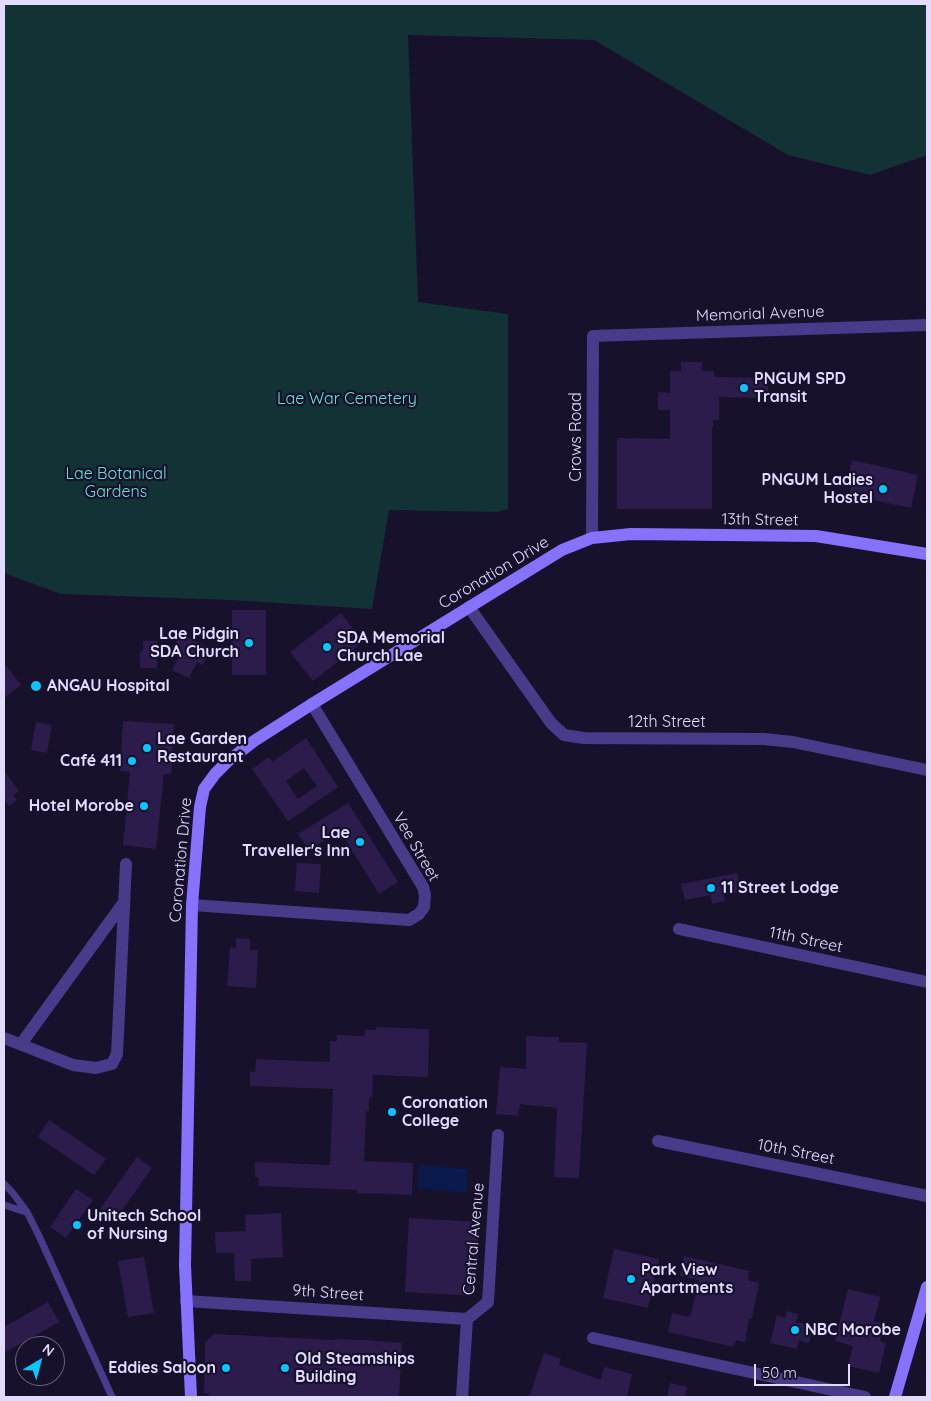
<!DOCTYPE html>
<meta charset="utf-8">
<style>
body{margin:0}
#map{position:relative;width:931px;height:1401px;overflow:hidden;background:#18112b;font-family:Quicksand,sans-serif}
canvas{display:block}
.frame{position:absolute;inset:0;border:5px solid #e3daff;pointer-events:none}
.north{position:absolute;left:15px;top:1336px;width:50px;height:50px;box-sizing:border-box;background:#18112b;border:1px solid #696180;border-radius:50%;rotate:37deg;font-size:14px;font-weight:700;line-height:20px;text-align:center;color:#e3daff}
.north::after{content:'';display:block;margin:auto;width:18px;height:22px;background:#06c7ff;clip-path:polygon(50% 0,100% 100%,50% 72%,0 100%)}
.scale{position:absolute;left:754px;top:1364px;width:96px;height:22px;box-sizing:border-box;border:2px solid #e3daff;border-top:0;padding-left:6px;font-size:15px;line-height:18px;white-space:nowrap;color:#e3daff;-webkit-text-stroke:4px #18112b;paint-order:stroke}
</style>
<div id="map">
<canvas width="931" height="1401"></canvas>
<div class="frame"></div>
<div class="north">N</div>
<div class="scale">50 m</div>
</div>
<script>
const ctx = document.querySelector('canvas').getContext('2d');
ctx.lineJoin = 'round';
function paint(path, color) { ctx.fillStyle = color; ctx.fill(path, 'evenodd'); }
const poly = rows => new Path2D(rows.map(r => 'M' + r).join(''));
function stroke(path, color, width, dash) { ctx.strokeStyle = color; ctx.lineWidth = width; ctx.lineCap = dash ? 'butt' : 'round'; ctx.setLineDash(dash || []); ctx.stroke(path); }
function write(font, color, halo, rows, align = 'center') {
  ctx.font = font + ' Quicksand,sans-serif'; ctx.lineWidth = 4.5; ctx.setLineDash([]); ctx.textBaseline = 'middle'; ctx.strokeStyle = halo; ctx.fillStyle = color; for (const [text, x, y, turn = 0] of rows) {
    ctx.save(); ctx.translate(x, y); ctx.rotate((+turn || 0) * Math.PI / 180); ctx.textAlign = isNaN(turn) ? turn : align; if (halo) ctx.strokeText(text, 0, 0); ctx.fillText(text, 0, 0); ctx.restore();
  }
}
const green = poly([
 [4,4,927,4,927,155,870,175,788,155,594,40,408,35,418,302,508,314,508,509,497,512,389,510,372,609,231,600,61,594,4,573]
]);
const water = poly([
 [419,1165,468,1169,467,1193,417,1188]
]);
const building = poly([
 [681,362,702,362,702,371,714,371,714,377,768,378,768,398,719,397,719,420,713,420,713,427,712,427,712,509,617,509,617,438,670,439,670,410,658,410,658,392,670,393,670,371,681,371],
 [852,460,918,475,911,508,849,495,852,482,847,481],
 [232,610,266,610,266,675,232,675],
 [341,613,363,642,313,681,290,652],
 [181,634,210,649,203,665,197,662,189,678,172,670,180,655,181,651,174,647],
 [143,641,157,641,157,668,140,668,140,651,143,652],
 [4,663,21,685,4,698],
 [123,721,174,724,171,774,164,774,156,849,123,845,130,772,120,771],
 [36,722,52,725,47,753,31,750],
 [306,738,338,787,288,821,252,769,269,757,272,762],
 [304,768,317,786,298,799,286,781],
 [4,770,19,791,13,795,17,800,9,806,5,801,4,802],
 [348,803,398,882,379,894,340,831,309,850,298,834],
 [297,863,321,864,319,893,295,891],
 [737,873,741,891,724,895,725,901,712,904,710,895,685,900,681,884],
 [236,938,250,939,250,950,258,950,256,988,227,986,230,947,236,948],
 [376,1027,429,1029,428,1077,373,1075,372,1097,369,1097,369,1111,366,1111,364,1161,413,1163,412,1195,357,1193,357,1190,258,1186,259,1177,255,1177,255,1162,330,1165,333,1089,250,1086,250,1072,255,1072,256,1059,330,1062,330,1041,337,1041,337,1035,365,1036,365,1030,376,1030],
 [526,1036,559,1037,559,1042,587,1043,579,1178,554,1177,557,1108,520,1104,518,1116,496,1114,500,1067,526,1069],
 [49,1120,106,1159,94,1175,38,1137],
 [137,1157,152,1168,115,1220,100,1209],
 [76,1189,93,1200,66,1238,50,1227],
 [281,1213,283,1257,251,1259,251,1281,235,1281,234,1253,216,1253,215,1232,246,1231,245,1215],
 [409,1218,479,1222,475,1296,405,1292],
 [614,1249,659,1259,648,1308,603,1298],
 [684,1256,749,1271,748,1280,759,1283,752,1319,749,1319,745,1342,736,1340,734,1347,668,1332,672,1313,690,1317,699,1280,680,1276],
 [144,1257,154,1313,128,1317,118,1261],
 [848,1289,880,1297,874,1321,884,1323,880,1341,886,1343,879,1373,848,1366,853,1346,835,1341],
 [48,1302,59,1322,4,1353,4,1327],
 [787,1311,798,1314,796,1322,813,1326,809,1343,799,1340,797,1349,770,1343,777,1315,785,1318],
 [214,1334,334,1340,334,1339,365,1340,402,1343,399,1397,208,1397,209,1393,204,1393,205,1342],
 [544,1353,561,1359,559,1365,601,1380,604,1367,632,1374,627,1397,529,1397],
 [670,1383,687,1387,685,1397,667,1397]
]);
const lane = poly([
 [4,1184,12,1192,27,1212,39,1236,112,1397],
 [4,1205,26,1212]
]);
const street = poly([
 [592,538,593,336,927,325],
 [469,607,551,723,564,735,584,738,764,739,793,742,927,770],
 [192,905,409,920,419,914,424,907,425,895,423,887,312,704],
 [679,929,927,982],
 [4,1038,73,1065,96,1068,112,1064,117,1054,126,864],
 [21,1044,124,902],
 [658,1141,927,1196],
 [186,1301,467,1319],
 [593,1338,865,1397],
 [462,1397,467,1319,488,1302,498,1135]
]);
const secondary = poly([
 [191,1397,185,1265,192,905,200,807,204,789,215,774,228,761,254,741,312,704,562,550,592,538,631,534,816,536,927,554],
 [895,1397,927,1287]
]);
const markers = [
 [744,388,5,"#06c7ff"],
 [883,489,5,"#06c7ff"],
 [249,643,5,"#06c7ff"],
 [327,647,5,"#06c7ff"],
 [36,686,6,"#06c7ff"],
 [147,748,5,"#06c7ff"],
 [132,761,5,"#06c7ff"],
 [144,806,5,"#06c7ff"],
 [360,842,5,"#06c7ff"],
 [711,888,5,"#06c7ff"],
 [392,1112,5,"#06c7ff"],
 [77,1225,5,"#06c7ff"],
 [631,1279,5,"#06c7ff"],
 [795,1330,5,"#06c7ff"],
 [226,1368,5,"#06c7ff"],
 [285,1368,5,"#06c7ff"]
];
const streetNames = [
 ["Memorial Avenue",760,314,-2],
 ["Crows Road",576,437,-90],
 ["13th Street",760,520,1],
 ["Coronation Drive",494,573,-31],
 ["12th Street",667,722],
 ["Vee Street",416,847,60],
 ["Coronation Drive",181,860,-85],
 ["11th Street",806,940,12],
 ["10th Street",796,1152,11],
 ["Central Avenue",474,1239,-85],
 ["9th Street",328,1293,4]
];
const poiNames = [
 ["PNGUM SPD",754,379],
 ["Transit",754,397],
 ["PNGUM Ladies",873,480,"right"],
 ["Hostel",873,498,"right"],
 ["Lae Pidgin",239,634,"right"],
 ["SDA Church",239,652,"right"],
 ["SDA Memorial",337,638],
 ["Church Lae",337,656],
 ["ANGAU Hospital",47,686],
 ["Lae Garden",157,739],
 ["Restaurant",157,757],
 ["Café 411",122,761,"right"],
 ["Hotel Morobe",134,806,"right"],
 ["Lae",350,833,"right"],
 ["Traveller's Inn",350,851,"right"],
 ["11 Street Lodge",721,888],
 ["Coronation",402,1103],
 ["College",402,1121],
 ["Unitech School",87,1216],
 ["of Nursing",87,1234],
 ["Park View",641,1270],
 ["Apartments",641,1288],
 ["NBC Morobe",805,1330],
 ["Old Steamships",295,1359],
 ["Building",295,1377],
 ["Eddies Saloon",216,1368,"right"]
];
const parkNames = [
 ["Lae War Cemetery",347,399],
 ["Lae Botanical",116,474],
 ["Gardens",116,492]
];
paint(green, '#133235');
paint(water, '#0a1a4a');
paint(building, '#2c1c4c');
stroke(lane, '#483b8a', 7);
stroke(street, '#483b8a', 12);
stroke(secondary, '#8771ff', 12);
for (const [x, y, r, color] of markers) { const dot = new Path2D(); dot.arc(x, y, r, 0, 2 * Math.PI); ctx.fillStyle = color; ctx.fill(dot); stroke(dot, '#18112b', 2); }
write('16px', '#e3daff', '#18112b', streetNames);
write('bold 16px', '#e3daff', '#18112b', poiNames, 'left');
write('16px', '#63e2d2', '#18112b', parkNames);
</script>
